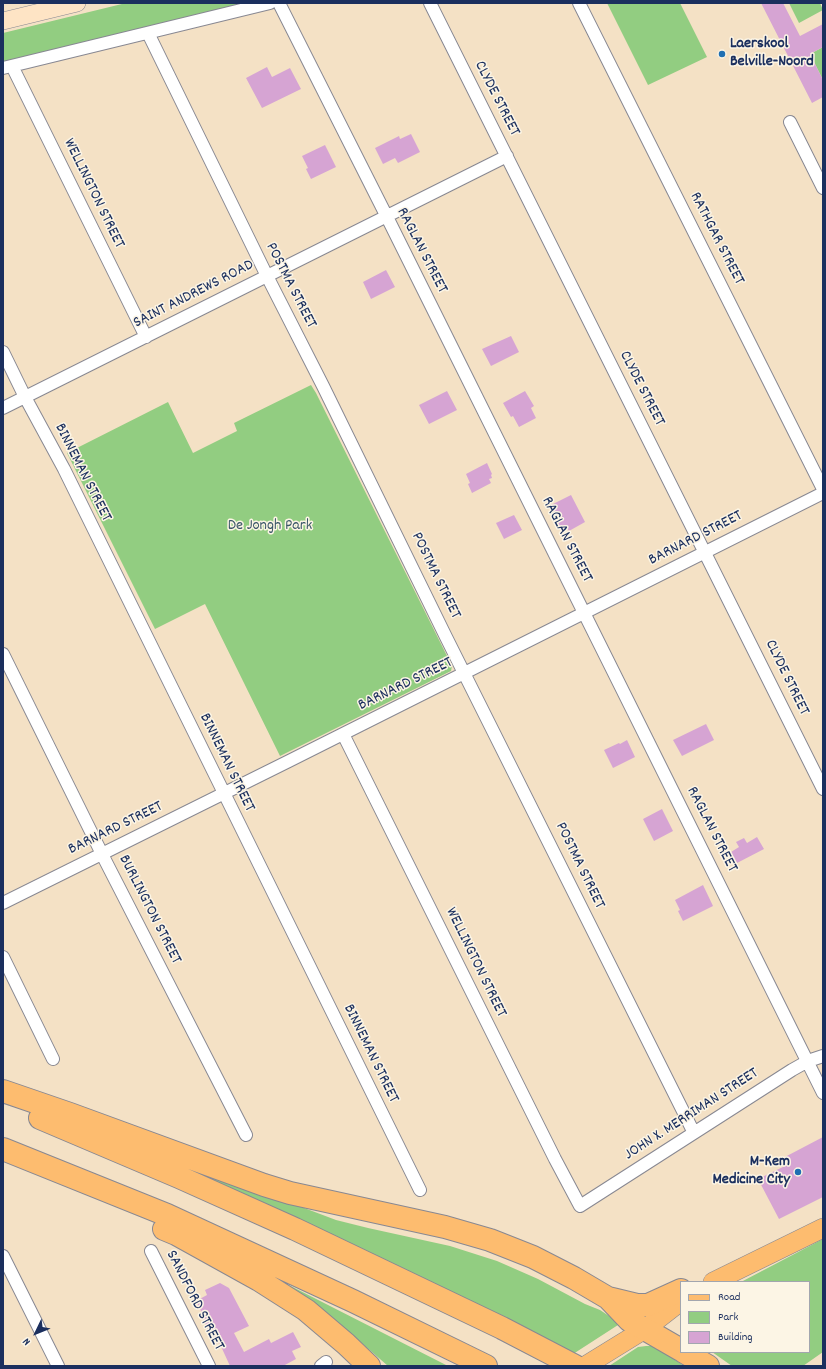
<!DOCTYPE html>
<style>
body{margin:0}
#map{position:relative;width:826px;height:1369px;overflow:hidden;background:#f4e1c5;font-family:Dekko,sans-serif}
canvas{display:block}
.frame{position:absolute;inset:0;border:4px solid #1b2f5e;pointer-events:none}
.legend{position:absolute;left:680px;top:1281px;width:130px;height:72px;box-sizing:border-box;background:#fcf5e5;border:1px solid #a2a6af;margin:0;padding:5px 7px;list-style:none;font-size:12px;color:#1b2f5e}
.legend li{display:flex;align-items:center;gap:8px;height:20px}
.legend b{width:20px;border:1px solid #a2a6af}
.north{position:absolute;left:16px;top:1313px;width:40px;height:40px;-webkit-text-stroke:3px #fcf5e5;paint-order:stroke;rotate:227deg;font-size:11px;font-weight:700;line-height:16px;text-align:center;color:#1b2f5e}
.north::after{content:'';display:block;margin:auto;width:14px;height:18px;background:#1b2f5e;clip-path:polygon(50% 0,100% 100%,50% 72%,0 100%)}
</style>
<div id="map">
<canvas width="826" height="1369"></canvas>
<div class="frame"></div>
<ul class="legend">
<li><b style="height:5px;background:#fdbc6f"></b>Road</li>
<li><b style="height:11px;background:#92cd81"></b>Park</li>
<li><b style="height:11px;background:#d6a4d3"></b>Building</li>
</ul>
<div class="north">N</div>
</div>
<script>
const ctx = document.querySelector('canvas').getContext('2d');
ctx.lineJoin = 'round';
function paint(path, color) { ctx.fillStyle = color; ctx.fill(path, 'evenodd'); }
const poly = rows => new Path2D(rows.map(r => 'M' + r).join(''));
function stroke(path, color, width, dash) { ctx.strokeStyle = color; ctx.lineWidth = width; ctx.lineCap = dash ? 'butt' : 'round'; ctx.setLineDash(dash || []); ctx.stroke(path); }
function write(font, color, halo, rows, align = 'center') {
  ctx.font = font + ' Dekko,sans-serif'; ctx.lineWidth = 3; ctx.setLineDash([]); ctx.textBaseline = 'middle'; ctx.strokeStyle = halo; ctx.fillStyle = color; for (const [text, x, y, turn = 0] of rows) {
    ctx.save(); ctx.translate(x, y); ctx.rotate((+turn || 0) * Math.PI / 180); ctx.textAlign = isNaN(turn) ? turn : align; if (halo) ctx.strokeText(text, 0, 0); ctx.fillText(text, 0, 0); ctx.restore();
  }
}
const green = poly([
 [126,3,245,3,3,62,3,33],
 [607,3,680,3,707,57,648,85],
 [789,3,820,3,823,10,799,23],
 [823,47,823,80,810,54],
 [311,385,316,393,452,666,451,671,280,756,205,604,155,629,67,453,168,402,193,453,237,431,234,423],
 [198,1168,336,1220,368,1228,450,1246,497,1261,538,1279,585,1304,600,1310,618,1322,618,1325,570,1356,197,1174,195,1170],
 [823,1239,823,1352,803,1366,732,1366,712,1352,809,1352,809,1282,741,1282],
 [269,1275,448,1366,388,1366,349,1332,326,1314],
 [646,1346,653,1346,658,1348,684,1366,609,1366,638,1347]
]);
const building = poly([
 [761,3,783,3,800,36,823,24,823,47,810,54,823,80,823,97,812,103],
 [267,67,272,77,290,68,301,89,262,108,246,78],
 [411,134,420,152,398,163,395,158,383,164,375,148,399,136,400,139],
 [325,145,336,167,311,179,306,169,308,168,302,156],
 [386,270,395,287,371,299,363,282],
 [511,336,519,352,491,366,482,349],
 [447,391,457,410,429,424,419,405],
 [525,391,534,406,531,408,536,418,519,427,513,416,511,417,503,403],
 [487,463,492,474,491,475,492,478,489,479,491,483,472,493,468,484,470,483,466,474],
 [571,495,585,522,569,531,566,526,561,529,549,506],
 [514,515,522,530,504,539,496,523],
 [706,724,714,740,682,756,673,740],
 [627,740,635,757,613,768,604,750,619,743,620,744],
 [662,809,673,831,654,841,643,819],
 [757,837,764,849,737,863,731,852,739,847,736,842,744,838,747,843],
 [703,885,713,906,683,921,678,911,680,910,675,900],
 [823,1137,823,1197,779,1219,758,1179,787,1165,783,1158],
 [220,1283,229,1288,249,1326,234,1333,244,1352,269,1339,271,1343,293,1332,301,1347,292,1351,296,1359,283,1366,230,1366,219,1342,216,1344,203,1320,205,1319,196,1301,207,1295,205,1290]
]);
const street = poly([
 [279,3,390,223,823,1093],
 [430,3,823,789],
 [579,3,823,489],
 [148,33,267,276,323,386,446,637,694,1133],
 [12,66,146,337],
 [3,68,270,3],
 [790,122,823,188],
 [3,352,25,397,64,469,420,1190],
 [3,408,507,156],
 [3,654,106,862,246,1135],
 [343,734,555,1159,580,1206,792,1070,808,1061,823,1056],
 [3,903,289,761,823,493],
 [3,957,53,1059],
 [151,1251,209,1366],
 [3,1256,58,1366],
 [321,1366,326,1362]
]);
const secondary = poly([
 [3,21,77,3]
]);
const primary = poly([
 [713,1282,823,1228],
 [585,1366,645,1329,681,1301]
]);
const highway = poly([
 [3,1091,70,1114,264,1185,290,1193,445,1227,490,1240,533,1257,574,1278,608,1298,629,1320,681,1350],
 [40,1118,179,1177,295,1229,502,1328,575,1366],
 [3,1149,167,1215,353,1301,486,1366],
 [164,1229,176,1234,259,1280,306,1310,346,1344,369,1366],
 [608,1298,637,1305,648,1305,681,1290],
 [684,1352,708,1366]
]);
const markers = [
 [722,54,4,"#1f6fb2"],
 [798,1172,4,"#1f6fb2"]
];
const poiNames = [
 ["Laerskool",730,45],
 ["Belville-Noord",730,63],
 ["M-Kem",790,1163,"right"],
 ["Medicine City",790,1181,"right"]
];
const streetNames = [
 ["CLYDE STREET",496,99,63],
 ["WELLINGTON STREET",93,194,64],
 ["RATHGAR STREET",716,239,63],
 ["RAGLAN STREET",421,251,63],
 ["POSTMA STREET",290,286,63],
 ["SAINT ANDREWS ROAD",194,295,-27],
 ["CLYDE STREET",641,389,63],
 ["BINNEMAN STREET",82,473,63],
 ["BARNARD STREET",696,539,-27],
 ["RAGLAN STREET",566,540,63],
 ["POSTMA STREET",435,576,64],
 ["CLYDE STREET",786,678,64],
 ["BARNARD STREET",406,685,-26],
 ["BINNEMAN STREET",226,763,64],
 ["BARNARD STREET",116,829,-26],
 ["RAGLAN STREET",711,830,63],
 ["POSTMA STREET",579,866,64],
 ["BURLINGTON STREET",149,910,63],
 ["WELLINGTON STREET",475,963,64],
 ["BINNEMAN STREET",370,1054,64],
 ["JOHN X. MERRIMAN STREET",692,1115,-33],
 ["SANDFORD STREET",194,1301,63]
];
const parkNames = [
 ["De Jongh Park",270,527]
];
paint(green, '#92cd81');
paint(building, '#d6a4d3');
stroke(street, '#888892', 14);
stroke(secondary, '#888892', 18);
stroke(primary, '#888892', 20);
stroke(highway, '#888892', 24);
stroke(street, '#fff', 12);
stroke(secondary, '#fee4c5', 17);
stroke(primary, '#fdbc6f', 19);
stroke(highway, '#fdbc6f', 22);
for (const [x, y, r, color] of markers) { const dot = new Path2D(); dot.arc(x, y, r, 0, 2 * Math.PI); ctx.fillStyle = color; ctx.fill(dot); stroke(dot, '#fcf5e5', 1.5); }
write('bold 16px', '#1b2f5e', '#fcf5e5', poiNames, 'left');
write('16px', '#1b2f5e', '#fcf5e5', streetNames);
write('16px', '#395667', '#fcf5e5', parkNames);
</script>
